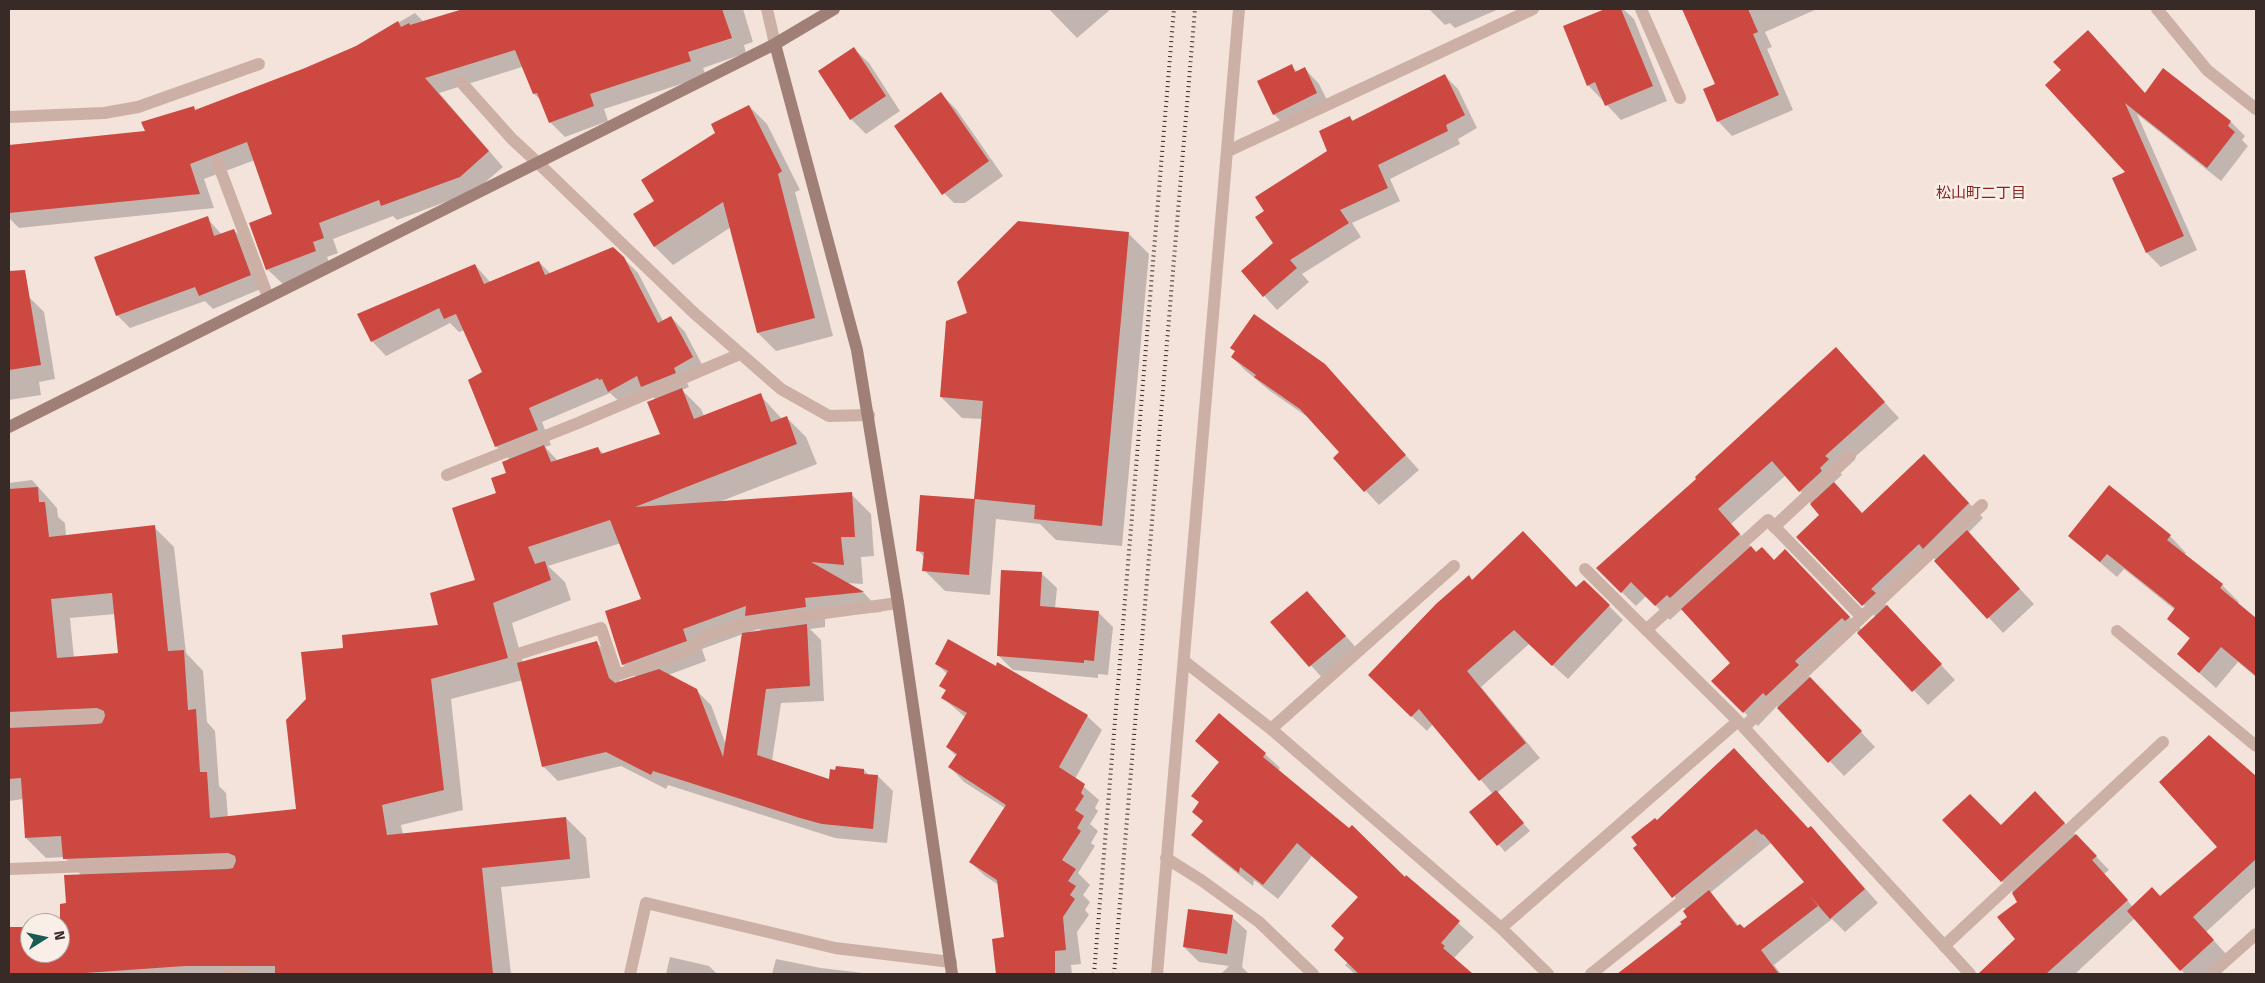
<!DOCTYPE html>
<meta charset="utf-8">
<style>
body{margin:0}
#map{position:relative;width:2265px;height:983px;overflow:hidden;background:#f3e3db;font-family:"Fira Sans",sans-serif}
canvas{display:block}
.frame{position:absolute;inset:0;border:10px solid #382a27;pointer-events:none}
.north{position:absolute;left:20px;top:913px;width:50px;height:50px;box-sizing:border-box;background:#faeee8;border:1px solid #aca09b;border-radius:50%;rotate:80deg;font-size:14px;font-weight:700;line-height:20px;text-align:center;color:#382a27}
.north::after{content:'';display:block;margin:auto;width:18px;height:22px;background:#1a5c54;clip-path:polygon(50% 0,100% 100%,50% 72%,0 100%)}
</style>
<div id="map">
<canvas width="2265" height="983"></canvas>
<div class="frame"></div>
<div class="north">N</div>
</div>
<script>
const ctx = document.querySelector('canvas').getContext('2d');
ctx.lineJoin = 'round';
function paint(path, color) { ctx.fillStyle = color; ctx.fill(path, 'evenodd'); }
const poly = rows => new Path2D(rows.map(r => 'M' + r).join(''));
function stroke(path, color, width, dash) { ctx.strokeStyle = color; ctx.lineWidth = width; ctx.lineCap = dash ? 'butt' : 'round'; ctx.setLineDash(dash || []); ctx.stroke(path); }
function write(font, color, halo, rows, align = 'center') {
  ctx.font = font + ' "Fira Sans","Noto Sans JP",sans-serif'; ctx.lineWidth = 5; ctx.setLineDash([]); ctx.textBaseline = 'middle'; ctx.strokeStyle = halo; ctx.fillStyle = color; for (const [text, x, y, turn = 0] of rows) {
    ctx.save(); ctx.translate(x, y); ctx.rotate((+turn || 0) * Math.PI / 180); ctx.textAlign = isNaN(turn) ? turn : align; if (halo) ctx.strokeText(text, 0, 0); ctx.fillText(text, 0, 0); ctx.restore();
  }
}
const shadow = poly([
 [467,9,496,9,499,12,511,9,743,9,753,42,744,45,746,53,703,68,706,76,604,109,608,121,565,137,550,122,542,101,534,94,522,67,439,93,503,167,475,191,397,220,393,216,333,239,338,253,327,257,331,267,283,284,267,269,274,215,255,160,204,179,214,208,19,228,9,218,9,146,147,132,193,108,196,111,305,70,356,47,415,13,424,22],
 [1049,9,1111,9,1077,38],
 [1429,9,1499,9,1455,28,1450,23,1445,25],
 [1609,9,1623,9,1634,19,1667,101,1621,120,1588,85,1565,27],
 [1684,9,1817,9,1765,32,1772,47,1767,49,1793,110,1732,136,1718,121,1717,85],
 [854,49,869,63,900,111,866,134,851,119],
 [1291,66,1298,72,1305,69,1319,84,1331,108,1288,129,1274,114],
 [2163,70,2231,122,2245,136,2242,140,2248,146,2221,181,2137,114,2197,250,2161,267,2147,253,2113,179,2127,173,2046,85,2146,94],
 [1445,76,1458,89,1477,128,1458,139,1460,144,1390,179,1400,201,1352,223,1361,237,1302,274,1309,282,1277,310,1242,271,1274,244,1266,212,1329,151,1350,118,1354,122],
 [941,94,956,109,1003,176,965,203,954,203,939,188],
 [749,106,767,124,800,190,795,192,833,336,776,351,758,333,731,227,673,265,655,247,634,214,656,201,717,134],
 [207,218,222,235,234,230,247,243,263,288,213,309,205,301,130,328,117,315],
 [1128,233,1149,254,1122,546,1056,540,1040,524,996,519,990,595,945,591,924,570,925,558,918,550,922,496,975,500,983,419,962,418,941,397,968,314],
 [613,248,638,273,663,321,671,317,685,332,706,372,687,383,689,387,682,390,701,409,704,416,760,395,782,419,786,417,806,437,817,464,719,502,851,494,871,514,874,556,861,557,863,584,845,583,864,593,882,612,825,617,825,627,810,629,821,640,824,701,781,703,772,761,830,780,864,770,869,775,878,776,893,791,887,843,835,838,668,785,666,789,621,766,558,781,543,766,523,680,451,699,463,810,401,825,403,834,566,818,586,838,590,878,501,887,511,974,9,974,9,929,30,928,30,953,60,953,60,927,82,876,64,857,46,858,26,838,23,799,9,801,9,483,32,480,57,508,58,517,65,523,66,536,154,527,174,547,186,653,203,671,207,722,215,731,219,786,226,793,228,818,297,810,307,699,345,649,440,626,477,581,498,494,508,474,510,460,496,446,483,372,465,330,459,332,450,323,386,356,372,341,475,265,491,283,539,262,551,274],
 [648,392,656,400,662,435,605,455,598,448,558,461,545,447,551,445,542,422,610,393,623,405],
 [621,543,643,600,623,664,637,678,620,683,611,657,597,643,523,663,512,623,571,600,565,582,548,566],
 [115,614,119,654,74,658,70,618],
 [759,629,762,631,750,633,750,632],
 [743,634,726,745,711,705,696,690,668,675,706,661,702,649],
 [29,297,44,312,55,379,39,382,41,395,9,400,9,301],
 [1232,348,1324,365,1419,470,1379,505,1335,458,1341,452,1312,420,1270,391,1246,371,1232,357,1236,352],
 [1836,349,1899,418,1839,471,1842,475,1833,483,1862,514,1938,470,1983,518,1968,533,2034,604,2003,633,1934,558,1885,604,1955,680,1928,705,1857,631,1809,676,1875,747,1844,776,1777,706,1758,726,1713,681,1732,663,1682,609,1670,620,1646,596,1636,606,1598,569,1698,479],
 [1786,475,1821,515,1798,538,1876,617,1862,630,1799,565,1774,561,1757,554,1731,524],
 [2110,486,2170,536,2186,553,2184,555,2222,585,2239,602,2237,604,2256,619,2256,677,2238,662,2216,688,2178,654,2190,639,2168,618,2175,610,2124,569,2117,577,2069,536],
 [1042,574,1057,588,1055,608,1098,612,1113,627,1108,675,1098,674,1098,678,1013,670,998,655],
 [1472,581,1576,588,1584,581,1623,620,1568,679,1529,644,1481,687,1540,758,1497,793,1530,831,1505,852,1471,812,1493,794,1433,724,1427,731,1384,690],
 [1307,592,1359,651,1325,681,1272,622],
 [937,664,1087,716,1102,730,1075,779,1099,800,1095,808,1098,811,1090,824,1098,831,1091,843,1095,846,1078,873,1090,885,1083,895,1090,902,1085,910,1089,915,1077,932,1081,964,1071,965,1072,974,1005,974,997,966,1005,938,999,885,985,876,970,862,1005,808,964,782,950,767,956,756,947,747,966,718,943,698,947,691,941,686,947,674],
 [1219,714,1265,754,1280,768,1278,771,1405,879,1406,877,1474,937,1454,958,1470,974,1355,974,1345,965,1348,962,1346,939,1359,898,1312,856,1278,899,1254,880,1253,886,1207,849,1193,835,1204,822,1193,811,1200,803,1220,763,1197,741],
 [2252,774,2256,778,2256,886,2206,932,2227,955,2205,974,2185,974,2135,918,2075,974,1978,974,2016,940,2018,903,2014,893,2002,881,2001,827,2048,806,2109,870,2104,874,2133,907,2161,897,2219,847],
 [1657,822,1809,829,1811,827,1878,903,1845,932,1832,919,1774,965,1781,974,1630,974,1626,969,1689,917,1686,910,1634,849],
 [1771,843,1806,882,1744,929,1739,926,1710,893],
 [1232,917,1247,931,1242,967,1249,974,1221,974,1229,966,1199,962,1184,947],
 [670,957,709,966,717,974,666,974],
 [776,959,821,968,871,974,772,974]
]);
const building = poly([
 [463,9,722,9,732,38,688,52,691,61,590,94,594,106,549,123,537,93,533,94,515,50,425,78,489,151,460,177,381,206,379,200,319,223,324,238,313,242,316,251,266,270,249,223,272,214,247,142,190,164,200,194,9,213,9,145,145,131,141,122,194,106,195,110,305,68,356,46,398,21,401,27,409,23,410,25],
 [1605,9,1621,9,1653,86,1605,106,1595,82,1587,86,1563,26],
 [1682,9,1748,9,1758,32,1753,34,1779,95,1717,122,1703,89,1715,84],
 [2088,30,2145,93,2163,68,2231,121,2228,126,2235,132,2207,168,2125,103,2184,236,2146,253,2112,178,2125,172,2045,85,2061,70,2053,62],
 [854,47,886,96,850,120,818,71],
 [1292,64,1295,72,1305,67,1317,93,1273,115,1257,81],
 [1445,74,1465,115,1446,125,1448,131,1378,165,1388,188,1340,210,1349,223,1290,260,1297,268,1263,297,1241,271,1273,243,1255,217,1264,211,1255,197,1327,151,1319,131,1350,116,1352,121],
 [941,92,989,161,942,195,894,126],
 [749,105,782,171,778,174,815,318,757,333,723,202,654,247,633,214,654,201,641,180,715,133,711,124],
 [208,216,214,236,234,229,251,275,199,296,195,287,116,316,94,257],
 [1018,221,1129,232,1102,526,1034,519,1035,505,975,499,969,575,922,571,924,552,916,551,920,495,974,499,983,401,940,397,946,321,967,313,957,282],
 [613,247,624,257,658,323,671,316,693,357,674,368,676,373,641,387,637,376,608,392,602,379,599,380,598,378,529,408,538,430,495,447,468,380,482,372,456,314,444,319,439,308,371,342,357,314,475,264,484,284,539,261,545,275],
 [25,270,41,365,9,370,9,271],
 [1254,314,1325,364,1406,455,1364,492,1333,458,1339,452,1300,409,1254,377,1256,375,1231,357,1235,351,1230,348],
 [1836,347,1885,402,1825,456,1829,459,1820,468,1822,471,1799,492,1772,461,1718,509,1740,534,1670,598,1667,595,1655,606,1631,582,1621,593,1596,568,1696,479,1695,477],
 [682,388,694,419,761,393,771,422,787,416,797,444,635,507,852,492,855,537,841,537,844,565,811,562,864,592,805,598,806,607,745,616,746,606,683,629,687,641,622,665,605,611,641,599,610,520,528,547,535,564,545,561,551,580,493,603,508,658,431,679,444,790,382,805,387,835,566,817,570,859,482,868,493,974,275,974,275,966,185,966,71,974,9,974,9,927,30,927,30,953,60,953,60,904,66,903,64,875,228,869,233,868,236,861,235,856,228,853,63,859,61,836,25,838,21,778,9,779,9,728,97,724,102,723,105,716,104,711,97,708,9,712,9,489,38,487,39,502,45,502,49,537,155,525,168,651,184,650,188,710,196,709,200,772,207,772,210,818,296,809,286,720,306,699,301,652,343,648,342,635,438,625,430,593,475,580,452,508,496,493,491,478,506,473,502,462,544,445,551,462,598,447,601,454,660,434,647,402],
 [112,593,118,653,57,658,51,599],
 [1924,454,1969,503,1923,549,1919,544,1871,589,1876,593,1862,606,1796,537,1819,515,1810,504,1834,482,1862,513],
 [2109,485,2171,535,2167,540,2223,584,2220,588,2256,618,2256,676,2221,647,2199,673,2177,654,2190,638,2167,619,2175,608,2107,554,2100,562,2068,536],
 [1967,530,2020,589,1987,619,1934,561],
 [1523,531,1576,587,1584,580,1610,605,1552,666,1514,630,1467,671,1526,743,1479,781,1419,709,1411,717,1368,675,1436,604,1469,575,1472,580],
 [1751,546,1756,552,1762,547,1774,560,1785,549,1850,617,1845,621,1842,618,1795,661,1799,665,1766,696,1763,693,1743,713,1711,681,1730,663,1681,609],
 [1001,570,1042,572,1040,606,1099,611,1094,661,1084,660,1084,663,997,656],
 [1307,591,1346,636,1309,667,1270,622],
 [1887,605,1942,664,1912,692,1857,633],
 [807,624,810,686,766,689,757,755,829,779,830,769,835,770,836,766,864,769,864,774,878,775,873,829,822,824,800,818,653,771,651,775,606,752,542,767,517,663,597,641,609,678,615,683,659,669,697,689,723,757,742,633],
 [948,639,996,666,997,662,1088,715,1059,767,1085,784,1081,793,1084,796,1075,810,1084,816,1077,828,1081,831,1062,860,1076,869,1068,881,1076,886,1070,895,1075,899,1063,917,1066,950,1055,951,1055,974,996,974,992,939,1004,937,997,880,969,862,1006,805,948,767,957,754,946,747,967,713,941,698,946,690,939,686,948,671,935,664],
 [1810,677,1862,731,1828,763,1777,708],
 [1219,713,1266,753,1263,757,1349,828,1352,825,1405,877,1406,875,1460,921,1441,943,1445,946,1443,948,1473,974,1359,974,1334,950,1344,938,1331,926,1358,897,1297,843,1263,885,1240,867,1239,873,1191,835,1203,821,1192,812,1199,802,1191,796,1219,762,1195,741],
 [2209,735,2256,776,2256,859,2193,917,2214,940,2180,971,2127,911,2152,887,2160,896,2217,847,2159,782],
 [1734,748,1808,828,1811,826,1865,889,1830,919,1809,895,1818,906,1761,950,1779,974,1617,974,1682,924,1680,922,1687,917,1683,911,1709,890,1737,926,1740,924,1744,928,1804,882,1763,834,1762,835,1756,829,1672,898,1633,848,1637,845,1631,837,1655,818,1657,820],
 [1496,790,1524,823,1497,846,1469,812],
 [2035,791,2065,823,2001,882,1942,820,1970,794,2001,825],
 [2076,834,2097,856,2092,860,2128,900,2046,974,1978,974,2015,939,1997,917,2017,902,2012,893],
 [1188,909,1233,915,1227,954,1183,947]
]);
const lane = poly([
 [1641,9,1680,98],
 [461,82,512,139,538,163],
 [9,117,104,113,138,107,259,64],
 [217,161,268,297],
 [1774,527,1850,456],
 [2117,631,2256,746],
 [9,720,97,716],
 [1271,729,1454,566],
 [1944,946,2163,742],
 [1591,974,1752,845]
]);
const street = poly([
 [767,9,775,44],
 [2157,9,2207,70,2256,109],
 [1228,151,1533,9],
 [538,163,694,313,781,389,829,416,869,415],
 [447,475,578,423,740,354],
 [1585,569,1738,721,1970,974],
 [1646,630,1768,520,1861,616],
 [515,655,601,628,617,675,688,651,707,635,744,624,898,603],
 [1184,661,1271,729,1501,928,1548,974],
 [1744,727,1982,505],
 [1166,858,1201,880,1259,922,1313,974],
 [9,869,228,861],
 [1501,928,1738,721],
 [228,974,243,974],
 [630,974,646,903,835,948,951,962],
 [1157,974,1239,9],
 [2211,974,2256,934]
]);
const secondary = poly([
 [775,44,857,350,898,603,952,974],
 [9,427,775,44,834,9]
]);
const rail = poly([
 [1094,974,1174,9],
 [1114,974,1195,9]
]);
const neighbourhoodNames = [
 ["松山町二丁目",1981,194]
];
paint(shadow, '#0003');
paint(building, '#cc4840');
stroke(lane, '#ccb0a6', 12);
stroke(street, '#ccb0a6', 12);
stroke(secondary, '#a07f77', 12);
stroke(rail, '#382a27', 4, [1, 4]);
write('15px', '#8b221c', '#faeee8', neighbourhoodNames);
</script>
